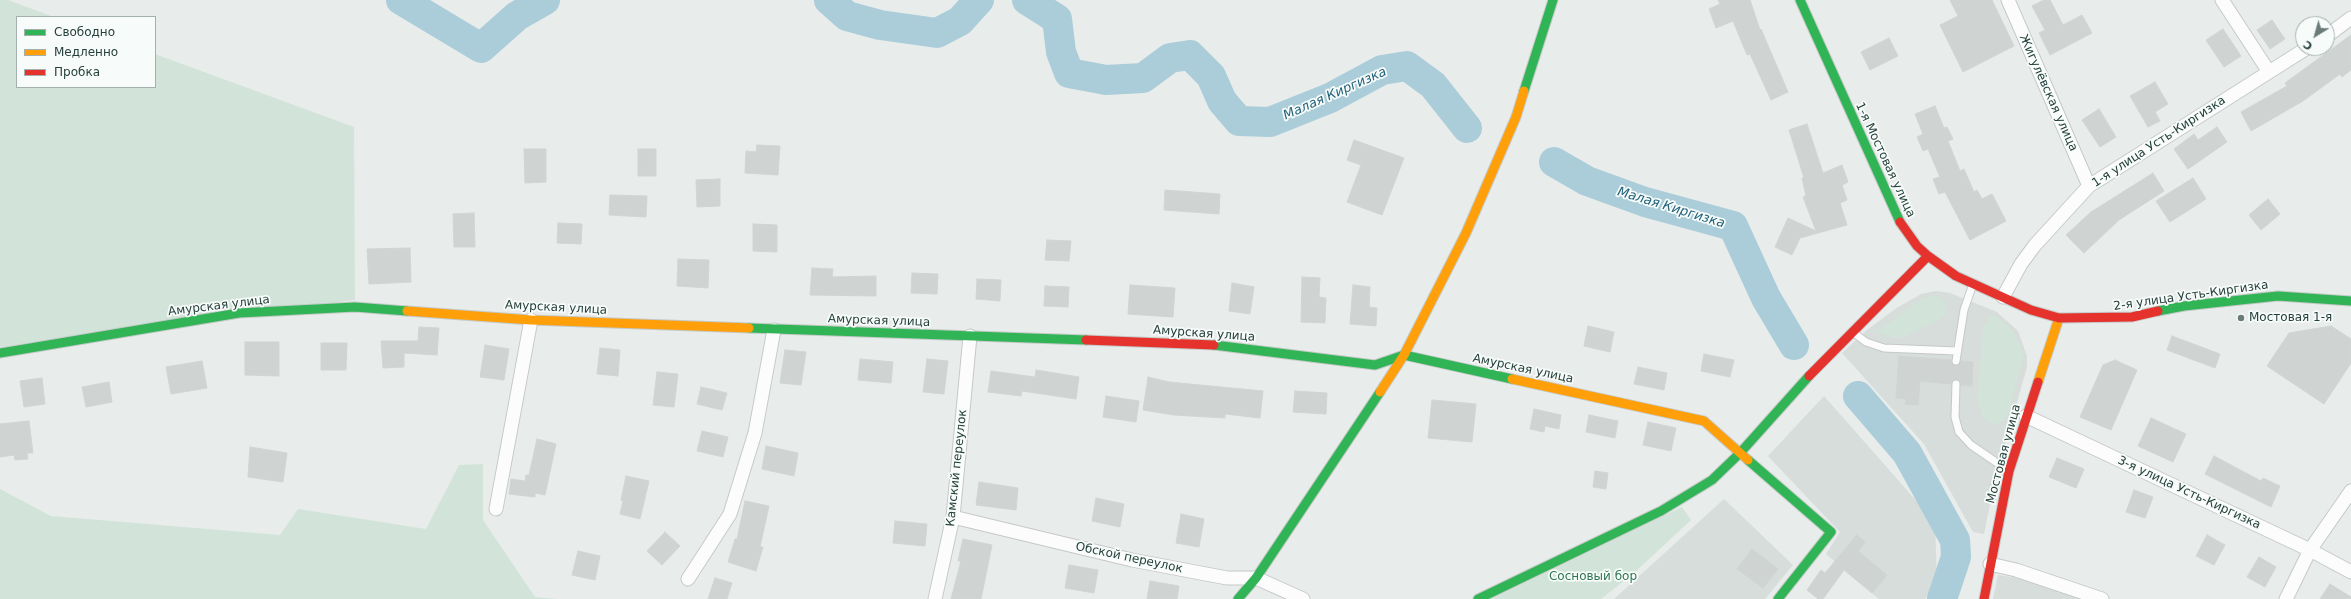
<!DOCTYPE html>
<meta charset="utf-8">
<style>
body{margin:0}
#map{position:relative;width:2351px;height:599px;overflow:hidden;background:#e8eceb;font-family:"DejaVu Sans",sans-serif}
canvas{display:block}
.legend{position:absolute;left:16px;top:16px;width:140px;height:72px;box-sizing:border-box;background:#f7fbf9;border:1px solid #a3b0ad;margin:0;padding:5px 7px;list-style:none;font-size:12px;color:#25403c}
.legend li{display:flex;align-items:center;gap:8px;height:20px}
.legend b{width:20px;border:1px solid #a3b0ad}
.north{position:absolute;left:2295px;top:16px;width:40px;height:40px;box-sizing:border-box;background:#f7fbf9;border:1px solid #a3b0ad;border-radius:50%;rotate:217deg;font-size:11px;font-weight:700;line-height:16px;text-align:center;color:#25403c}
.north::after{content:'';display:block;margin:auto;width:14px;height:18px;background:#697c79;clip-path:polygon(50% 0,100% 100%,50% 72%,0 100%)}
</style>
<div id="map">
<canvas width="2351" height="599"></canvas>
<ul class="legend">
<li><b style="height:5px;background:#30b455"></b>Свободно</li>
<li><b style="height:5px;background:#ff9f0a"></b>Медленно</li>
<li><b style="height:5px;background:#e5322d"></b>Пробка</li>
</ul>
<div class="north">С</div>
</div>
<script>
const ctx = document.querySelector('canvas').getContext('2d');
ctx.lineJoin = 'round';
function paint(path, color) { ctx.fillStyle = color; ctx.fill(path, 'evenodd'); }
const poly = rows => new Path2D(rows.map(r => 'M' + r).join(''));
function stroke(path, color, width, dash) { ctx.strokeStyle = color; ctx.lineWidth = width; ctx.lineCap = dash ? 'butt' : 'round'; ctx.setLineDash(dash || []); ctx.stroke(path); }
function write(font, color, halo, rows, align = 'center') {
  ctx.font = font + ' "DejaVu Sans",sans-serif'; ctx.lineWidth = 3.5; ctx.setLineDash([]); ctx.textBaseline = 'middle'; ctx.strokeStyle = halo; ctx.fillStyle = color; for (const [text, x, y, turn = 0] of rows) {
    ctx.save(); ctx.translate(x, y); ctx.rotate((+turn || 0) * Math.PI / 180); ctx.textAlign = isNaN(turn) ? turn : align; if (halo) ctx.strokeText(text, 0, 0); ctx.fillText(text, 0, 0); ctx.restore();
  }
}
const built = poly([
 [1936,291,1950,293,1997,312,2018,331,2027,356,2027,367,1995,480,1984,534,1973,532,1924,444,1842,353,1867,330,1895,309,1921,294],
 [1824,396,1935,522,1937,585,1925,599,1879,599,1826,554,1840,532,1768,456],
 [1724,499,1793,565,1765,599,1614,599],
 [1998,575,2024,579,2081,599,1993,599]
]);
const green = poly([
 [0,0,8,0,54,17,17,17,17,87,155,87,155,54,354,127,355,300,0,347],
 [1933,296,1940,297,1945,301,1946,314,1941,319,1901,338,1895,338,1877,332,1921,299],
 [1995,316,2009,326,2015,335,2021,348,2023,358,2009,411,2004,420,1995,425,1983,417,1977,403,1983,328,1990,317],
 [483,464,483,520,535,597,557,599,0,599,0,489,51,516,280,535,298,509,426,529,459,465],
 [1682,507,1691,520,1634,573,1601,599,1491,599]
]);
const river = poly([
 [401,0,481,48,517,16,545,0],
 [829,0,847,16,880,25,937,33,960,21,979,0],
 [1027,0,1057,19,1061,52,1069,73,1106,80,1143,78,1170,58,1190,55,1211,76,1222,101,1239,121,1270,122,1330,98,1382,70,1407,66,1433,85,1467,128],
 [1554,162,1587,181,1645,202,1733,226,1766,298,1794,345],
 [1858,396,1907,453,1955,540,1956,557,1942,599]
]);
const building = poly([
 [1718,0,1750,0,1760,30,1761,29,1788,92,1771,100,1750,54,1747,55,1733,21,1716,28,1709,9,1720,4,1718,0],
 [1950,0,1992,0,2014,46,1963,72,1940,25,1958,16,1950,0],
 [2044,0,2050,0,2063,25,2082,15,2092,33,2050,55,2039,33,2045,30,2032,6,2044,0],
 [2272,20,2285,39,2270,49,2257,30,2272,20],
 [2223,29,2241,56,2224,67,2206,40,2223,29],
 [2351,35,2351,70,2342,77,2340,74,2303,101,2251,131,2241,112,2287,86,2285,83,2351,35],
 [1889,38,1898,56,1870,70,1861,52,1889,38],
 [2155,82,2168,104,2155,112,2160,121,2148,127,2130,96,2155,82],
 [1935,106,1944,128,1947,127,1953,139,1948,141,1960,171,1964,169,1974,192,1977,190,1982,199,1992,194,2006,221,1970,240,1945,192,1939,194,1933,179,1940,177,1928,149,1923,151,1917,137,1923,134,1915,114,1935,106],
 [2099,109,2116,137,2100,147,2082,120,2099,109],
 [1807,124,1823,173,1842,165,1848,182,1842,185,1847,200,1840,203,1847,225,1800,238,1792,255,1775,247,1788,218,1816,231,1803,197,1806,196,1802,178,1804,178,1789,130,1807,124],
 [2217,127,2227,142,2188,169,2174,149,2194,134,2198,140,2217,127],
 [1354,140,1404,158,1382,215,1347,202,1361,165,1347,160,1354,140],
 [757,145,780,146,778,175,745,173,746,151,756,152,757,145],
 [524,149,546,149,546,182,525,183,524,149],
 [638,149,656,149,656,176,638,176,638,149],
 [2153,173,2164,191,2119,220,2084,253,2066,235,2091,212,2153,173],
 [2193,178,2206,199,2170,222,2156,201,2193,178],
 [720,179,720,206,697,207,696,180,720,179],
 [1165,190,1220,194,1219,214,1164,210,1165,190],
 [610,195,647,196,646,217,609,215,610,195],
 [2268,199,2280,214,2261,230,2249,215,2268,199],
 [474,213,475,247,454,247,453,214,474,213],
 [558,223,582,224,581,244,557,243,558,223],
 [753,224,777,225,777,252,753,251,753,224],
 [1047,240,1071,241,1069,261,1045,260,1047,240],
 [410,248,411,282,369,284,367,249,410,248],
 [678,259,709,260,708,288,677,286,678,259],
 [812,268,833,269,832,277,876,276,876,296,810,295,812,268],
 [912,273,938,274,937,294,911,293,912,273],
 [1302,277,1320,278,1319,297,1326,298,1325,323,1301,322,1302,277],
 [977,279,1001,280,1000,301,976,299,977,279],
 [1232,283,1254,287,1250,314,1229,311,1232,283],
 [1130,285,1175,288,1173,317,1128,314,1130,285],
 [1353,285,1370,287,1369,307,1377,308,1376,326,1350,324,1353,285],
 [1045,286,1069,287,1068,307,1044,306,1045,286],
 [1588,326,1614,332,1610,352,1584,346,1588,326],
 [2331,326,2351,339,2351,363,2324,404,2267,366,2289,333,2331,326],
 [419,327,439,328,437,355,404,353,404,367,383,368,381,341,418,341,419,327],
 [2172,336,2220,354,2215,368,2167,350,2172,336],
 [245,342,279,342,279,376,245,375,245,342],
 [321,343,347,343,346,370,321,370,321,343],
 [485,345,509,349,504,380,480,377,485,345],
 [600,348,620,350,618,376,597,374,600,348],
 [785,350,806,352,801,385,780,383,785,350],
 [1704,354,1734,360,1730,377,1701,371,1704,354],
 [1899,356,1951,360,1956,366,1961,361,1973,362,1972,386,1961,385,1957,379,1951,384,1920,381,1918,405,1905,404,1906,399,1896,398,1899,356],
 [860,359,893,362,891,383,858,380,860,359],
 [927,359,948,361,944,394,923,392,927,359],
 [2115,360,2137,370,2111,430,2080,417,2103,365,2115,360],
 [202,361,207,388,171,394,166,367,202,361],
 [1638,367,1667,373,1664,390,1634,384,1638,367],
 [1036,370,1079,377,1076,399,1022,391,1021,396,988,392,991,371,1035,377,1036,370],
 [657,372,678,374,674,407,653,405,657,372],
 [1148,377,1169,382,1263,391,1260,418,1225,414,1225,418,1174,415,1143,410,1148,377],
 [42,378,45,404,24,407,20,381,42,378],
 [109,382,112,402,86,407,82,387,109,382],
 [701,387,727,393,722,410,697,404,701,387],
 [1295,391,1327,393,1326,414,1293,412,1295,391],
 [1106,396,1139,401,1136,422,1103,417,1106,396],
 [1432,400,1476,404,1472,442,1428,438,1432,400],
 [1534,409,1561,415,1559,429,1545,426,1544,432,1530,429,1534,409],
 [1589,415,1618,421,1615,438,1586,432,1589,415],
 [2151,418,2186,434,2173,462,2138,446,2151,418],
 [29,421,33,453,27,453,28,459,15,460,14,455,0,457,0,424,29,421],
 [1648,422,1676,428,1671,451,1643,445,1648,422],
 [702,431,728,437,723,457,697,451,702,431],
 [537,439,556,444,545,495,535,493,535,497,509,494,511,479,525,481,526,475,529,475,537,439],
 [766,446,798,453,794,476,762,469,766,446],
 [250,447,287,453,283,482,248,477,250,447],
 [2214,456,2261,481,2263,478,2280,486,2271,507,2205,474,2214,456],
 [2057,458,2084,469,2076,488,2049,477,2057,458],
 [1595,471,1608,473,1606,489,1593,487,1595,471],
 [626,476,649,481,640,519,620,514,623,501,621,500,626,476],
 [979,482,1018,488,1016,510,976,505,979,482],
 [2134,490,2153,497,2145,518,2126,512,2134,490],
 [1096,498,1124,504,1120,527,1092,521,1096,498],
 [745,501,769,506,760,547,763,547,756,571,728,562,735,539,737,539,745,501],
 [1181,514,1204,519,1199,547,1176,543,1181,514],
 [895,521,927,524,925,546,893,543,895,521],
 [665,532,680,546,662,565,647,551,665,532],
 [1857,535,1865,542,1858,551,1887,575,1872,593,1844,570,1823,599,1818,599,1807,590,1821,570,1825,573,1857,535],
 [2207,535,2225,545,2214,565,2196,556,2207,535],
 [963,539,992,545,981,599,951,599,961,561,958,561,963,539],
 [1752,549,1778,569,1763,588,1737,569,1752,549],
 [578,551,600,556,595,580,572,575,578,551],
 [2259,557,2276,567,2265,587,2247,577,2259,557],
 [1069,565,1098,570,1094,593,1065,588,1069,565],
 [715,578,732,583,727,599,708,599,715,578],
 [1150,581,1179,586,1177,599,1147,599,1150,581],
 [2330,584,2351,597,2351,599,2320,599,2330,584]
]);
const lane = poly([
 [1854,333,1866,342,1884,348,1957,351],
 [1956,361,1964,310,1973,284],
 [1956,384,1955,417,1959,432,1971,445,2009,471]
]);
const street = poly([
 [2008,0,2089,186],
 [2222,0,2269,72],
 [2327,36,2351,18],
 [2003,297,2021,264,2035,245,2089,186,2307,48],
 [2026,416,2310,550,2351,572],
 [496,509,531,320],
 [953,517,1132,560,1227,578,1256,578,1303,599],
 [1990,564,2016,570,2102,599],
 [688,579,730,514,755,433,774,330],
 [935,599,953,517,970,336],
 [2286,599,2310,550,2351,491]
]);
const fast = poly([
 [1800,0,1900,222],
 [1524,91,1553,0],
 [2158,311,2184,306,2278,296,2351,301],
 [749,328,1086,340],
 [1214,345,1375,365,1404,355,1512,379],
 [0,353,239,313,355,307,407,311],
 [1748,460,1831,532,1778,599],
 [1238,599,1256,578,1380,392],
 [1478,599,1661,511,1712,480,1740,453,1809,376]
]);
const slow = poly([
 [407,311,531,320,749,328],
 [1512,379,1704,421,1748,460],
 [2038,382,2059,318],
 [1380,392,1404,355,1466,233,1516,117,1524,91]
]);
const jam = poly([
 [1928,256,1956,276,2031,310,2059,318,2132,317,2158,311],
 [1086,340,1214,345],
 [1809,376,1928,256,1917,246,1900,222],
 [1984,599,2009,471,2038,382]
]);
const markers = [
 [2241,318,4,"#697c79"]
];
const streetNames = [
 ["Жигулёвская улица",2048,93,66],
 ["1-я улица Усть-Киргизка",2159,142,-33],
 ["1-я Мостовая улица",1885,160,65],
 ["2-я улица Усть-Киргизка",2191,296,-8],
 ["Амурская улица",219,306,-7],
 ["Амурская улица",556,308,3],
 ["Амурская улица",879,321,2],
 ["Амурская улица",1204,334,4],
 ["Амурская улица",1523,369,12],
 ["Мостовая улица",2004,454,-75],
 ["Камский переулок",957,468,-84],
 ["3-я улица Усть-Киргизка",2189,493,25],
 ["Обской переулок",1129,558,12]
];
const poiNames = [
 ["Мостовая 1-я",2249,318]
];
const parkNames = [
 ["Сосновый бор",1593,577]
];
const waterNames = [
 ["Малая Киргизка",1335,94,-24],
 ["Малая Киргизка",1671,208,17]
];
paint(built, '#d6dddb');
paint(green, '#d2e4d9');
stroke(river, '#abcdd9', 30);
paint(building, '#cfd3d2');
stroke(building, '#d0d5d4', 1);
stroke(lane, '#c5c9c8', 9);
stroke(street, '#c5c9c8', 15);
stroke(fast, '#c4cac8', 11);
stroke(slow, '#c4cac8', 11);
stroke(jam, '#c4cac8', 11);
stroke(lane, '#fcfcfc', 7);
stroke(street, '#fcfcfc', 13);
stroke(fast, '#30b455', 9);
stroke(slow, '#ff9f0a', 9);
stroke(jam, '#e5322d', 9);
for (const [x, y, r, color] of markers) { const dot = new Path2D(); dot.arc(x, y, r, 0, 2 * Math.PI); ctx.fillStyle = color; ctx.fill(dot); stroke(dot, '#f7fbf9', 1.5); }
write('12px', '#25403c', '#f7fbf9', streetNames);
write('12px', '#25403c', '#f7fbf9', poiNames, 'left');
write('12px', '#307653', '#f7fbf9', parkNames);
write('italic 13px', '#21627b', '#f7fbf9', waterNames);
</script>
